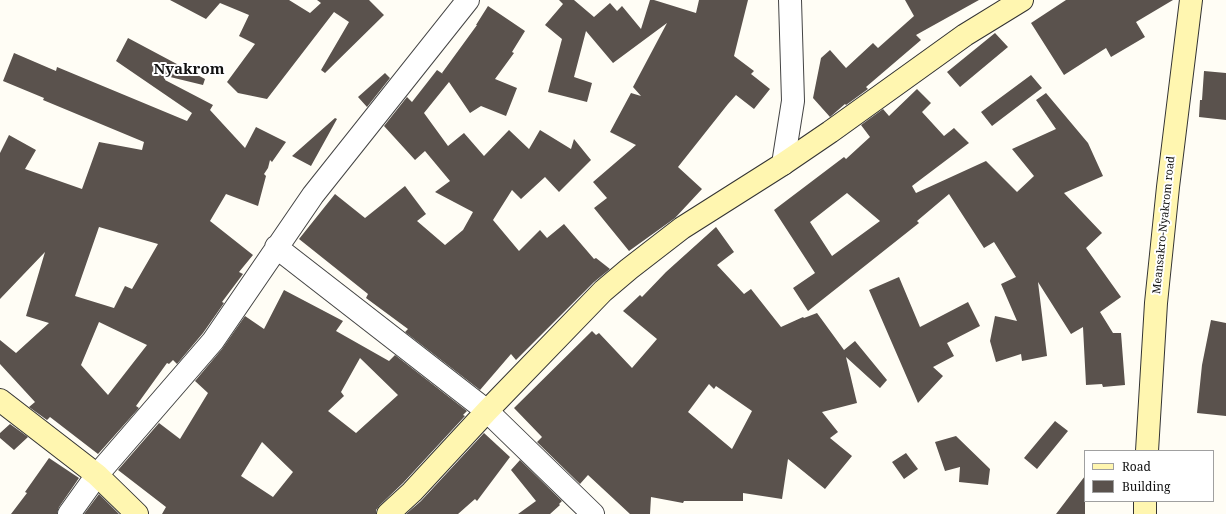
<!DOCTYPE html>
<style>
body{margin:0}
#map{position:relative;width:1226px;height:514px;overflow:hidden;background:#fffdf5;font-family:"Noto Serif",serif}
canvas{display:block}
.legend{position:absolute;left:1084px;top:450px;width:130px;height:52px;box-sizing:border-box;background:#fff;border:1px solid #a0a0a0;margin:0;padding:5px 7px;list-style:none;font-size:12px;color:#111}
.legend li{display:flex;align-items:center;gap:8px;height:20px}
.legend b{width:20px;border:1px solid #a0a0a0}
</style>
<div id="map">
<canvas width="1226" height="514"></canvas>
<ul class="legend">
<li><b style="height:5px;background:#fff6b0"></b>Road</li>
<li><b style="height:11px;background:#5a524d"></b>Building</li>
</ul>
</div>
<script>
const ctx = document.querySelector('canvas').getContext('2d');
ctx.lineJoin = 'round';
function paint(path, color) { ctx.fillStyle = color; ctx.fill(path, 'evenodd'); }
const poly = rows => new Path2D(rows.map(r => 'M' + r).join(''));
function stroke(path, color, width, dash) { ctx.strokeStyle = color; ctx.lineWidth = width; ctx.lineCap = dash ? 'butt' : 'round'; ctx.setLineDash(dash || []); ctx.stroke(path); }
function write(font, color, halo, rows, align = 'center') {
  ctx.font = font + ' "Noto Serif",serif'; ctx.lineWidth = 4; ctx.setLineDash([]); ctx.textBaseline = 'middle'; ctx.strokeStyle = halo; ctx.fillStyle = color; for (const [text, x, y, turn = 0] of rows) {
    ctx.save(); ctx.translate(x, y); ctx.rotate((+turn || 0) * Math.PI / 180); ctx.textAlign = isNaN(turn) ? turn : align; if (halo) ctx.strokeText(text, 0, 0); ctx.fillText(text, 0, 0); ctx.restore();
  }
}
const building = poly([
 [170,0,289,0,310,13,321,3,317,0,369,0,384,15,325,73,321,70,349,22,334,12,267,99,238,93,227,82,255,44,239,36,249,15,220,3,206,19],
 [559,0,574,0,594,17,610,3,617,11,622,6,641,29,650,0,654,0,696,13,699,0,748,0,734,56,754,71,751,74,770,89,754,109,736,95,728,104,678,167,702,189,675,218,629,251,594,208,607,198,593,182,636,145,610,132,631,93,641,96,633,87,667,23,613,63,586,31,574,77,592,83,587,102,548,92,562,39,545,25,563,4],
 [905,0,979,0,916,35,921,40,866,87,868,89,846,105,845,104,830,117,813,98,821,58,830,50,846,68,873,43,878,48,914,16],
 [1066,0,1173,0,1136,22,1145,37,1111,57,1106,48,1064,75,1031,23],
 [488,6,525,31,512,52,514,53,495,79,517,88,506,116,481,106,470,113,449,82,424,113,448,146,464,133,484,156,509,130,529,149,540,130,571,149,574,139,591,160,559,192,545,177,521,199,512,190,493,220,519,251,540,230,547,238,564,224,594,259,596,258,610,269,594,282,516,360,511,354,480,390,405,332,408,329,366,298,368,294,299,239,335,194,365,218,405,186,426,214,417,221,445,245,463,230,473,212,435,192,450,181,425,151,415,160,384,126,407,97,412,102,437,70,443,74,442,73,477,25,476,25],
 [995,33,1008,47,960,87,947,72],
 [128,38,205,79,203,85,166,76,165,80,213,105,210,110,245,148,256,127,286,142,272,162,270,160,268,168,264,174,266,176,258,206,226,194,210,221,253,255,239,272,243,274,222,302,224,303,203,333,177,364,173,360,169,364,167,363,136,406,139,408,98,454,50,417,47,420,29,407,35,402,0,364,0,340,16,353,49,323,26,316,45,252,0,299,0,153,9,135,36,150,25,169,82,189,99,142,142,150,144,142,43,100,44,98,3,81,14,53,56,71,57,67,187,121,192,113,116,61],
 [99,227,158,244,132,289,125,286,114,308,75,296],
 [99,322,147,345,108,395,81,365],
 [1204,71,1226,73,1226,120,1199,117,1200,100,1202,100],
 [385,73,390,78,367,107,358,97],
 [1031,75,1042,88,992,126,981,112],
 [917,89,931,103,922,112,944,136,954,128,969,143,912,186,916,193,986,161,1017,192,1034,176,1012,149,1056,129,1036,100,1046,93,1088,143,1103,176,1064,193,1102,233,1086,248,1121,297,1100,312,1113,333,1121,333,1125,385,1103,387,1102,384,1086,385,1083,327,1071,334,1038,282,1047,356,1022,361,1021,354,996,362,990,341,995,316,1017,321,1001,284,1016,277,994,242,984,248,949,194,917,221,919,223,808,311,793,288,815,273,774,210,844,157,846,159,870,137,861,125,883,109,889,116],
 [847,193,880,221,832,256,810,222],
 [335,118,337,119,311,166,292,156],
 [716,227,734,252,717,265,744,294,751,289,781,327,803,317,804,318,817,313,844,350,855,341,887,380,880,388,846,357,857,403,822,412,838,432,830,438,852,456,825,489,788,459,782,499,743,493,743,501,684,501,683,503,651,497,650,514,630,514,588,475,580,484,537,442,542,437,514,408,592,331,596,335,599,333,632,368,657,339,623,311,640,295,642,297,666,272],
 [709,384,714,389,716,386,752,411,732,449,688,412],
 [899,277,920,327,968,302,980,326,947,343,954,356,933,367,943,376,918,403,869,290],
 [284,290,343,321,336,331,389,361,395,355,467,411,463,415,465,416,403,483,380,505,376,510,376,514,162,514,166,507,118,470,159,423,180,439,208,393,195,381,222,349,245,316,264,329],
 [360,358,398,395,356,433,328,411,344,396,341,392],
 [262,442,293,472,273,497,241,476],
 [1211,320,1226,323,1226,416,1197,413,1202,365],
 [1055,421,1068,431,1037,469,1024,458],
 [10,424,28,437,14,450,0,438,0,433],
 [484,433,510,457,477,501,475,499,458,514,406,514,421,501],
 [956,436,990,469,988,485,959,482,960,467,945,471,935,442],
 [906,453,918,469,904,479,892,462],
 [49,458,79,478,59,507,57,514,11,514,27,493,25,492],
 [520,460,562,501,559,504,560,505,550,514,518,514,536,501,511,470],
 [1085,476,1085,514,1056,514],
 [99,494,119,514,84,514]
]);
const street = poly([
 [783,164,793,101,790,0],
 [276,247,487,411,593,514],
 [69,514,97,475,213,341,313,195,468,0]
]);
const secondary = poly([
 [0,400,97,475,137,514],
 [1147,451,1156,303,1168,187,1191,0],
 [388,514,412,492,487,411,603,291,629,269,682,228,783,164,830,132,965,35,1022,0],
 [1145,514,1145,501]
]);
const streetNames = [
 ["Meansakro-Nyakrom road",1164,225,-84]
];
const districtNames = [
 ["Nyakrom",189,70]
];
paint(building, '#5a524d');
stroke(street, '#444', 24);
stroke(secondary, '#333', 24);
stroke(street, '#fff', 22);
stroke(secondary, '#fff6b0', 22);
write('11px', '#111', '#fff', streetNames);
write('bold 15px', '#111', '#fff', districtNames);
</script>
